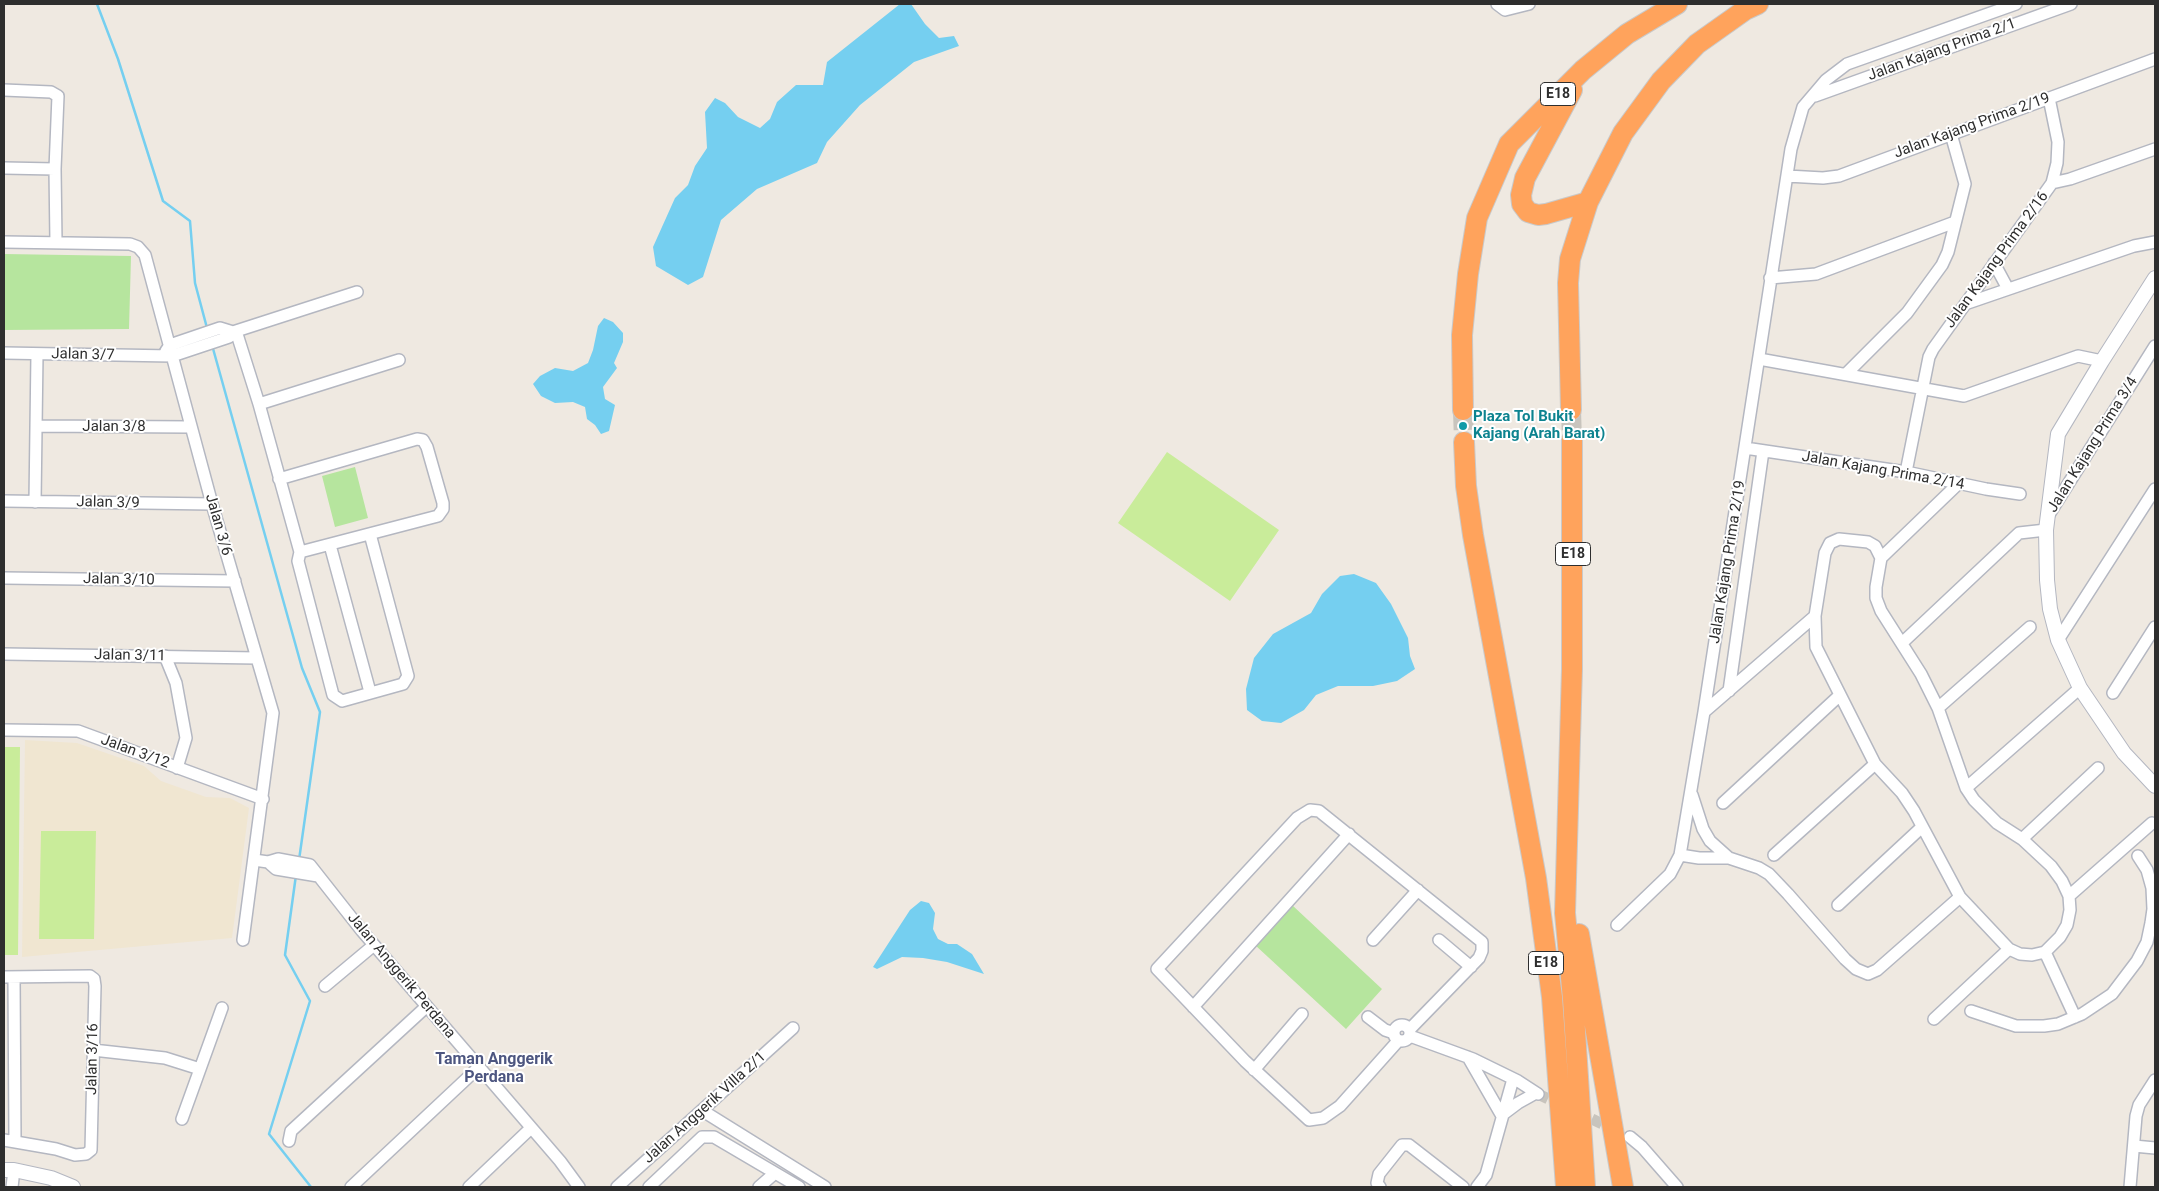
<!DOCTYPE html>
<style>
body{margin:0}
#map{position:relative;width:2159px;height:1191px;overflow:hidden;background:#efe9e1;font-family:Roboto,sans-serif}
canvas{display:block}
.frame{position:absolute;inset:0;border:5px solid #2e2e2e;pointer-events:none}
</style>
<div id="map">
<canvas width="2159" height="1191"></canvas>
<div class="frame"></div>
</div>
<script>
const ctx = document.querySelector('canvas').getContext('2d');
ctx.lineJoin = 'round';
function paint(path, color) { ctx.fillStyle = color; ctx.fill(path, 'evenodd'); }
const poly = rows => new Path2D(rows.map(r => 'M' + r).join(''));
function stroke(path, color, width, dash) { ctx.strokeStyle = color; ctx.lineWidth = width; ctx.lineCap = dash ? 'butt' : 'round'; ctx.setLineDash(dash || []); ctx.stroke(path); }
function write(font, color, halo, rows, align = 'center') {
  ctx.font = font + ' Roboto,sans-serif'; ctx.lineWidth = 4; ctx.setLineDash([]); ctx.textBaseline = 'middle'; ctx.strokeStyle = halo; ctx.fillStyle = color; for (const [text, x, y, turn = 0] of rows) {
    ctx.save(); ctx.translate(x, y); ctx.rotate((+turn || 0) * Math.PI / 180); ctx.textAlign = isNaN(turn) ? turn : align; if (halo) ctx.strokeText(text, 0, 0); ctx.fillText(text, 0, 0); ctx.restore();
  }
}
const education = poly([
 [25,740,77,743,144,766,161,781,206,797,230,798,249,808,232,938,22,957]
]);
const green = poly([
 [4,254,131,256,129,329,4,330],
 [355,467,368,518,335,527,322,476],
 [1292,905,1382,989,1346,1029,1255,945]
]);
const pitch = poly([
 [1167,452,1279,530,1230,601,1118,523],
 [4,747,20,747,18,955,4,955],
 [41,831,96,831,94,939,39,939]
]);
const water = poly([
 [900,4,911,4,925,24,939,38,954,36,959,46,914,62,860,105,827,142,817,163,757,189,721,220,703,277,688,285,656,266,653,247,675,198,688,185,695,166,707,148,705,112,715,98,725,103,738,117,760,128,770,119,777,102,796,85,823,85,827,62],
 [604,318,613,322,623,333,623,342,614,363,617,368,603,387,605,399,615,405,609,431,601,434,595,425,587,419,585,407,573,402,555,403,541,396,533,384,540,376,555,368,573,371,588,363,593,350,598,326],
 [1354,574,1376,583,1391,604,1408,638,1410,656,1415,669,1397,681,1373,686,1338,686,1316,695,1304,710,1281,723,1262,721,1247,710,1246,689,1254,658,1273,634,1311,613,1322,594,1340,576],
 [921,901,929,903,935,913,933,929,938,939,948,944,957,944,972,954,984,974,947,962,923,958,902,957,877,969,873,967,910,910]
]);
const stream = poly([
 [97,4,118,59,163,201,190,221,195,283,207,328],
 [212,345,302,668,320,712,299,860],
 [296,875,285,955,310,1001,269,1134,311,1187]
]);
const minorTunnel = poly([
 [1538,1094,1563,1106],
 [1577,1112,1615,1130]
]);
const motorwayTunnel = poly([
 [1463,410,1464,442],
 [1571,410,1572,440]
]);
const minor = poly([
 [1497,4,1505,10,1529,4],
 [4,90,51,92,58,96,55,169,56,242],
 [1815,96,2071,4],
 [4,168,55,169],
 [1787,176,1823,178,1839,176,2155,59],
 [2052,183,2070,179,2155,149],
 [4,242,130,244,138,247,145,255,212,504,273,713,243,940],
 [1994,263,2008,289],
 [1770,278,1816,274,1955,222],
 [1965,304,2134,246,2155,242],
 [236,331,259,404,300,552,298,561,333,695,342,701,403,684,408,676,370,534],
 [166,351,170,345,220,328,233,332],
 [4,353,172,356,229,337,233,332,357,292],
 [1759,359,1964,396,2078,356,2102,361],
 [1846,374,1907,313,1942,265,1948,252,1965,184,1951,134],
 [259,404,399,360],
 [36,426,191,427],
 [1745,448,1906,472,1986,489,2020,494],
 [1906,472,1929,357,1933,349,2052,183,2057,163,2058,142,2049,98],
 [279,479,417,439,423,440,427,447,443,503,443,509,438,516,300,552],
 [4,501,212,504],
 [35,502,37,354],
 [2048,516,2155,346],
 [1839,539,1868,542,1875,546,1881,558,1876,587,1876,598,1881,611,1921,674,1938,708,1966,788,1974,800,1997,823,2022,839,2051,866,2062,881,2069,896,2070,910,2067,925,2060,937,2045,952,2032,955,2020,954,2009,949,1960,897,1914,811,1902,793,1875,764,1816,647,1815,616,1825,553,1830,543,1839,539],
 [330,545,370,692],
 [1881,558,1958,484],
 [4,578,235,581],
 [2058,640,2155,489],
 [1902,643,2019,533,2046,530],
 [4,654,257,658],
 [165,656,176,683,186,738,177,768],
 [1729,691,1763,451],
 [2113,693,2155,627],
 [1938,708,2030,627],
 [1704,712,1815,616],
 [4,730,78,731,263,799],
 [1966,788,2080,688],
 [1692,795,1703,829,1710,841,1729,858],
 [1723,803,1840,695],
 [2022,839,2098,768],
 [1680,855,1699,858,1729,858,1759,868,1769,874,1788,894,1845,959,1856,969,1868,974,1877,970,1960,897],
 [1774,855,1875,764],
 [254,860,268,862,278,859,310,865,362,931,560,1161,579,1187],
 [268,862,276,869,318,876],
 [2069,896,2152,823],
 [1838,905,1922,827],
 [1617,925,1670,874,1680,855,1704,712,1791,149,1803,107,1826,80,1847,64,2016,4],
 [1373,940,1418,890],
 [1439,940,1471,967],
 [2045,952,2075,1017],
 [4,977,90,976,94,979,95,986,91,1150,86,1154,75,1155,56,1149,4,1140],
 [14,977,15,1140],
 [325,986,374,945],
 [1193,1007,1349,834],
 [1971,1011,2016,1026,2044,1026,2058,1024,2082,1014,2112,994,2137,961,2147,942,2151,923,2153,909,2152,888,2147,870,2138,856],
 [1368,1017,1385,1030,1394,1033],
 [1934,1019,2009,949],
 '1394 1033a8 8 0 1 1 16 0a8 8 0 1 1-16 0Z',
 [1410,1036,1473,1059,1518,1081,1538,1094],
 [1398,1041,1340,1106,1323,1118,1309,1120,1245,1061,1157,969,1297,818,1310,810,1319,811,1482,942,1482,951,1479,958,1410,1029],
 [93,1050,165,1058,200,1069],
 [1468,1057,1502,1116],
 [1254,1070,1302,1014],
 [703,1111,825,1187],
 [1502,1115,1518,1103,1536,1093],
 [182,1119,222,1008],
 [1630,1137,1642,1147,1677,1187],
 [289,1141,291,1131,426,1007],
 [2134,1146,2155,1148],
 [12,1187,14,1170],
 [351,1187,478,1068],
 [469,1187,531,1128],
 [617,1187,793,1028],
 [649,1187,702,1137,714,1137,799,1187],
 [759,1187,775,1173],
 [1380,1187,1377,1183,1379,1174,1402,1145,1409,1145,1463,1187],
 [1477,1187,1486,1175,1513,1079],
 [2130,1187,2136,1116,2139,1105,2155,1080]
]);
const tertiary = poly([
 [2155,278,2102,361,2058,434,2046,530,2047,580,2050,609,2058,640,2080,688,2124,753,2155,786],
 [4,1170,14,1170,51,1178,73,1187]
]);
const motorway = poly([
 [1572,90,1525,178,1521,195,1522,204,1528,212,1538,215,1546,214,1588,202],
 [1463,410,1462,335,1468,274,1477,218,1509,144,1583,70,1627,34,1677,4],
 [1571,410,1568,283,1570,259,1588,202,1623,133,1661,81,1697,44,1745,10,1758,4],
 [1572,440,1572,669,1565,913,1573,999,1585,1187],
 [1464,442,1466,486,1473,535,1536,878,1552,997,1566,1187],
 [1579,934,1623,1187]
]);
const markers = [
 [1463,426,5,"#0f9aa8"]
];
const shields = [
 [1558,94,35],
 [1573,554,35],
 [1546,963,35]
];
const shieldNames = [
 ["E18",1558,94],
 ["E18",1573,554],
 ["E18",1546,963]
];
const streetNames = [
 ["Jalan Kajang Prima 2/1",1942,50,-20],
 ["Jalan Kajang Prima 2/19",1972,126,-20],
 ["Jalan Kajang Prima 2/16",1997,260,-54],
 ["Jalan 3/7",83,355,1],
 ["Jalan 3/8",114,427],
 ["Jalan Kajang Prima 3/4",2093,445,-58],
 ["Jalan Kajang Prima 2/14",1883,471,10],
 ["Jalan 3/9",108,503,1],
 ["Jalan 3/6",218,525,74],
 ["Jalan Kajang Prima 2/19",1728,562,-81],
 ["Jalan 3/10",119,580,1],
 ["Jalan 3/11",130,656,1],
 ["Jalan 3/12",135,752,20],
 ["Jalan Anggerik Perdana",401,976,50],
 ["Jalan 3/16",93,1059,-89],
 ["Jalan Anggerik Villa 2/1",705,1108,-42]
];
const cultureNames = [
 ["Plaza Tol Bukit",1473,417],
 ["Kajang (Arah Barat)",1473,434]
];
const neighbourhoodNames = [
 ["Taman Anggerik",494,1060],
 ["Perdana",494,1078]
];
paint(education, '#f0e6d1');
paint(green, '#b6e59e');
paint(pitch, '#c9ec9a');
paint(water, '#75cff0');
stroke(stream, '#75cff0', 2.5);
stroke(minorTunnel, '#c8c4bd', 11, [11, 5.5]);
stroke(motorwayTunnel, '#c8c4bd', 20, [20, 10]);
stroke(minor, '#b4b7c1', 14);
stroke(tertiary, '#b4b7c1', 16);
stroke(motorway, '#c9c9c9', 22);
stroke(minor, '#fff', 11);
stroke(tertiary, '#fff', 14);
stroke(motorway, '#ffa35c', 20);
for (const [x, y, r, color] of markers) { const dot = new Path2D(); dot.arc(x, y, r, 0, 2 * Math.PI); ctx.fillStyle = color; ctx.fill(dot); stroke(dot, '#fff', 2); }
for (const [x, y, w] of shields) { const box = new Path2D(); box.roundRect(x - w / 2, y - 11.5, w, 23, 4); ctx.fillStyle = '#fff'; ctx.fill(box); stroke(box, '#2e2e2e', 1); }
write('bold 14px', '#2e2e2e', null, shieldNames);
write('15px', '#2e2e2e', '#fff', streetNames);
write('bold 15px', '#0d838f', '#fff', cultureNames, 'left');
write('bold 16px', '#4d5680', '#fff', neighbourhoodNames);
</script>
